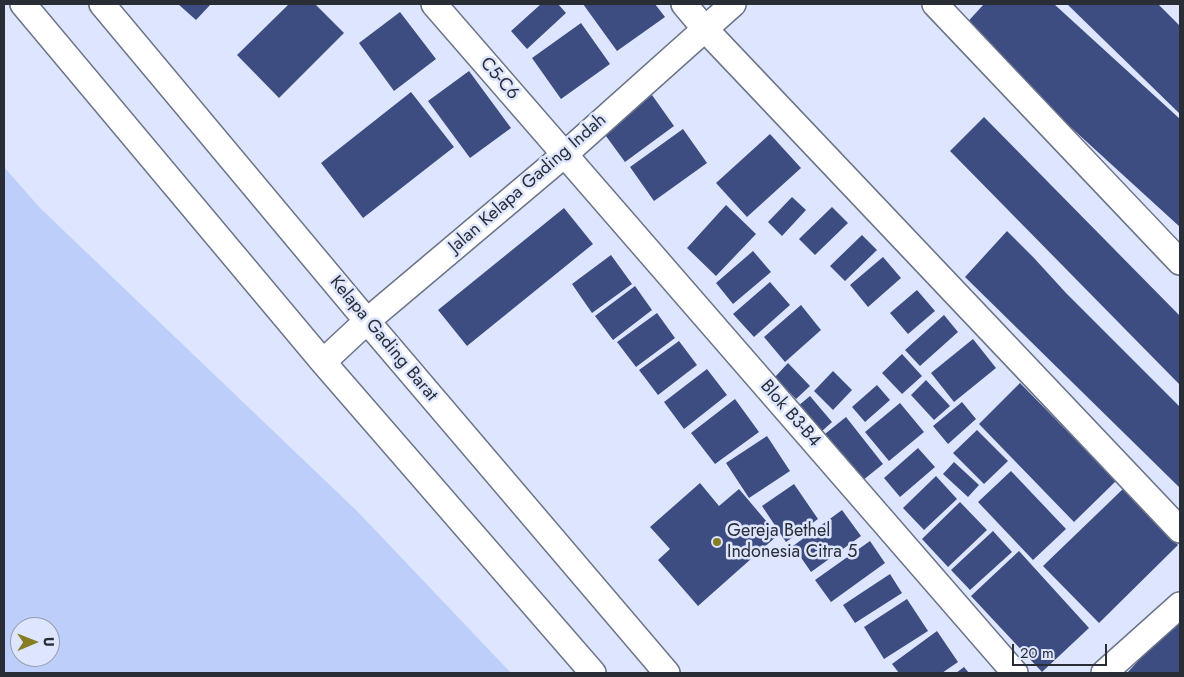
<!DOCTYPE html>
<style>
body{margin:0}
#map{position:relative;width:1184px;height:677px;overflow:hidden;background:#dde6fe;font-family:Jost,sans-serif}
canvas{display:block}
.frame{position:absolute;inset:0;border:5px solid #292d36;pointer-events:none}
.north{position:absolute;left:10px;top:617px;width:50px;height:50px;box-sizing:border-box;background:#dde6fe;border:1px solid #959cae;border-radius:50%;rotate:89deg;font-size:14px;font-weight:700;line-height:20px;text-align:center;color:#292d36}
.north::after{content:'';display:block;margin:auto;width:18px;height:22px;background:#867d24;clip-path:polygon(50% 0,100% 100%,50% 72%,0 100%)}
.scale{position:absolute;left:1012px;top:644px;width:95px;height:22px;box-sizing:border-box;border:2px solid #292d36;border-top:0;padding-left:6px;font-size:15px;line-height:18px;white-space:nowrap;color:#292d36;-webkit-text-stroke:4px #dde6fe;paint-order:stroke}
</style>
<div id="map">
<canvas width="1184" height="677"></canvas>
<div class="frame"></div>
<div class="north">U</div>
<div class="scale">20 m</div>
</div>
<script>
const ctx = document.querySelector('canvas').getContext('2d');
ctx.lineJoin = 'round';
function paint(path, color) { ctx.fillStyle = color; ctx.fill(path, 'evenodd'); }
const poly = rows => new Path2D(rows.map(r => 'M' + r).join(''));
function stroke(path, color, width, dash) { ctx.strokeStyle = color; ctx.lineWidth = width; ctx.lineCap = dash ? 'butt' : 'round'; ctx.setLineDash(dash || []); ctx.stroke(path); }
function write(font, color, halo, rows, align = 'center') {
  ctx.font = font + ' Jost,sans-serif'; ctx.lineWidth = 5; ctx.setLineDash([]); ctx.textBaseline = 'middle'; ctx.strokeStyle = halo; ctx.fillStyle = color; for (const [text, x, y, turn = 0] of rows) {
    ctx.save(); ctx.translate(x, y); ctx.rotate((+turn || 0) * Math.PI / 180); ctx.textAlign = isNaN(turn) ? turn : align; if (halo) ctx.strokeText(text, 0, 0); ctx.fillText(text, 0, 0); ctx.restore();
  }
}
const green = poly([
 [4,167,40,208,358,512,511,673,4,673],
 [20,627,50,627,50,657,20,657]
]);
const building = poly([
 [178,4,211,4,196,20],
 [289,4,315,4,344,33,279,98,237,55],
 [541,4,558,4,566,13,527,49,511,31],
 [583,4,655,4,665,17,617,51],
 [984,4,1054,4,1180,119,1180,227,962,28],
 [1067,4,1158,4,1180,26,1180,114],
 [400,12,436,59,394,91,359,43],
 [581,23,610,64,561,99,532,58],
 [469,71,511,128,470,158,428,101],
 [411,92,454,147,363,218,321,163],
 [652,95,674,126,625,162,603,132],
 [984,117,1180,316,1180,385,950,151],
 [683,129,707,163,654,201,630,167],
 [770,134,801,168,747,217,716,183],
 [792,197,806,210,782,236,768,222],
 [726,205,756,234,716,276,687,248],
 [832,207,848,223,815,255,799,239],
 [564,208,593,244,467,346,438,310],
 [1007,231,1034,258,1066,293,1180,407,1180,488,965,277],
 [862,235,877,250,845,281,830,266],
 [753,251,771,272,733,304,716,283],
 [611,255,632,284,592,313,572,284],
 [883,257,901,278,868,307,850,285],
 [770,282,790,305,754,337,733,314],
 [635,286,652,310,613,340,595,316],
 [917,290,935,311,908,334,890,313],
 [801,305,821,330,785,362,764,337],
 [657,313,675,338,636,367,617,342],
 [944,315,958,332,920,366,905,350],
 [973,339,996,368,954,402,931,373],
 [679,341,697,365,658,395,639,370],
 [902,354,922,376,902,394,882,373],
 [788,363,810,386,796,399,775,377],
 [707,369,727,395,684,429,664,402],
 [833,371,852,390,833,410,814,391],
 [926,380,950,406,934,420,911,395],
 [1020,383,1116,481,1074,522,979,424],
 [877,385,890,400,865,422,852,407],
 [810,396,832,422,821,432,798,406],
 [735,399,759,432,715,464,691,433],
 [962,402,976,419,948,444,933,426],
 [900,403,924,432,889,461,865,432],
 [846,417,883,464,857,485,820,438],
 [977,430,1008,461,984,484,953,453],
 [767,436,790,471,749,498,726,463],
 [918,448,935,467,900,497,884,478],
 [954,462,979,485,968,497,943,474],
 [1011,471,1066,529,1033,560,978,502],
 [936,476,957,499,924,530,903,508],
 [700,483,719,506,739,489,778,535,698,606,658,560,670,549,650,527],
 [794,484,818,519,786,542,762,506],
 [1124,488,1178,545,1099,623,1043,566],
 [960,502,987,530,948,567,922,539],
 [842,510,861,536,811,572,793,546],
 [993,531,1012,552,970,590,951,570],
 [870,541,885,563,831,602,815,580],
 [1019,551,1089,628,1042,672,971,596],
 [890,574,902,593,855,623,843,605],
 [907,599,928,631,884,659,864,627],
 [1180,618,1180,673,1127,673,1139,660],
 [937,631,958,662,942,673,899,673,892,664],
 [964,667,969,673,956,673]
]);
const minor = poly([
 [23,4,323,362,593,673],
 [102,4,367,321,667,673],
 [434,4,1015,673],
 [684,4,705,29,1180,530],
 [935,4,1180,262],
 [323,362,367,321,564,155,733,4],
 [1104,673,1180,605]
]);
const markers = [
 [717,542,5,"#867d24"]
];
const streetNames = [
 ["C5-C6",499,79,49],
 ["Jalan Kelapa Gading Indah",528,184,-41],
 ["Kelapa Gading Barat",383,339,50],
 ["Blok B3-B4",790,414,49]
];
const poiNames = [
 ["Gereja Bethel",727,532],
 ["Indonesia Citra 5",727,553]
];
paint(green, '#becefa');
paint(building, '#3d4d81');
stroke(minor, '#6c7489', 28);
stroke(minor, '#fff', 25);
for (const [x, y, r, color] of markers) { const dot = new Path2D(); dot.arc(x, y, r, 0, 2 * Math.PI); ctx.fillStyle = color; ctx.fill(dot); stroke(dot, '#dde6fe', 2); }
write('18px', '#292d36', '#dde6fe', streetNames);
write('18px', '#292d36', '#dde6fe', poiNames, 'left');
</script>
